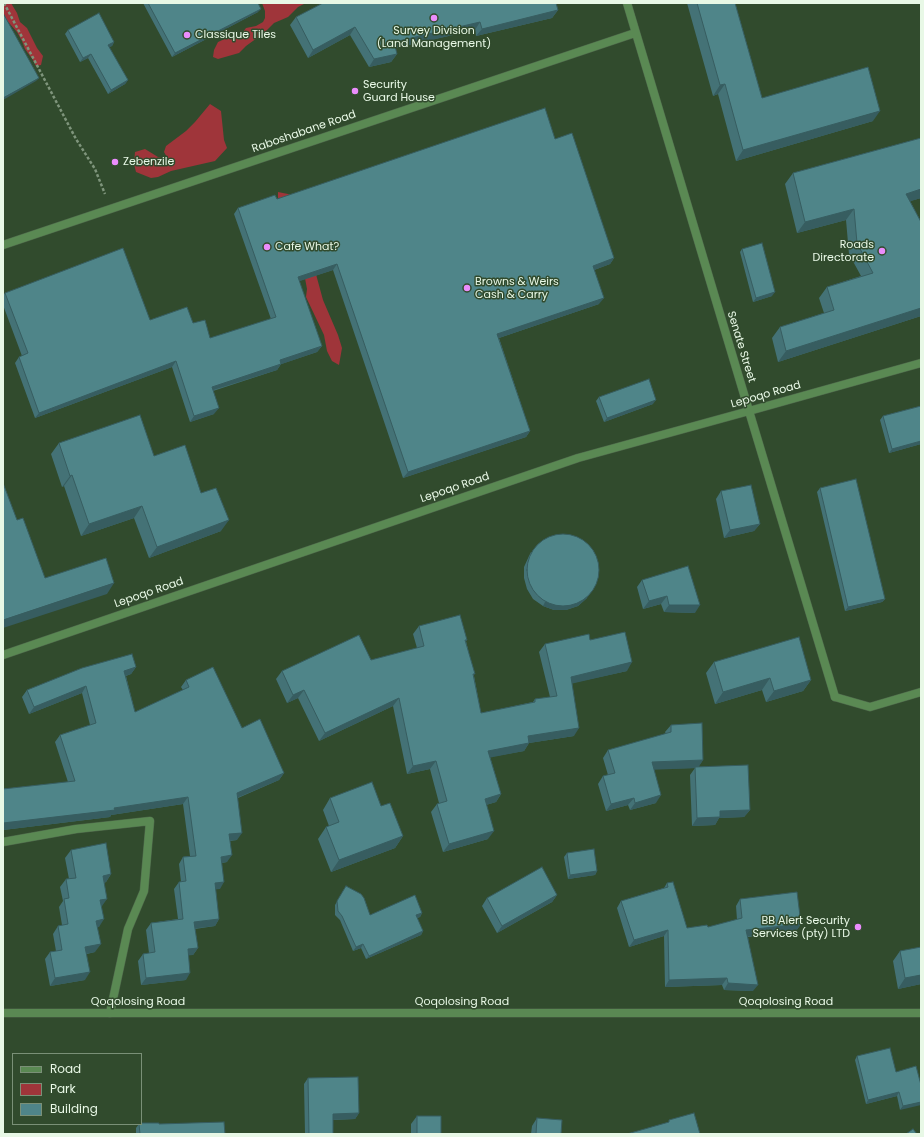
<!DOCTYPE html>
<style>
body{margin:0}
#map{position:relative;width:924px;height:1137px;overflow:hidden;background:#314b2d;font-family:Poppins,sans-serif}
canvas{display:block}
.frame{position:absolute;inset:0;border:4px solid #e8f8e6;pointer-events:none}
.legend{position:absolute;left:12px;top:1053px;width:130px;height:72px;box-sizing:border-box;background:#314b2d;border:1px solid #7a9077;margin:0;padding:5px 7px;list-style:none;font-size:12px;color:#e8f8e6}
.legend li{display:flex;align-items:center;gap:8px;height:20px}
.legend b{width:20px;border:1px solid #7a9077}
</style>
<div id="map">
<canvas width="924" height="1137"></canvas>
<div class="frame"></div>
<ul class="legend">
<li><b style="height:5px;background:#5a8953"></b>Road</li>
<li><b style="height:11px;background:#9f353a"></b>Park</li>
<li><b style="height:11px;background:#4f8589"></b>Building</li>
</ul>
</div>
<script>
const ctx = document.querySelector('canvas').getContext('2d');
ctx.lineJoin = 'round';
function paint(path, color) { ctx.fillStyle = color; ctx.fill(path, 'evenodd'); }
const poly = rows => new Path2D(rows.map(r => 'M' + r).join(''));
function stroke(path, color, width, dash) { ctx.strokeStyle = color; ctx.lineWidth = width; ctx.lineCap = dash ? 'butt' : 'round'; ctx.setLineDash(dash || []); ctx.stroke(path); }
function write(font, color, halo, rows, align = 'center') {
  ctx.font = font + ' Poppins,sans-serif'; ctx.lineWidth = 3; ctx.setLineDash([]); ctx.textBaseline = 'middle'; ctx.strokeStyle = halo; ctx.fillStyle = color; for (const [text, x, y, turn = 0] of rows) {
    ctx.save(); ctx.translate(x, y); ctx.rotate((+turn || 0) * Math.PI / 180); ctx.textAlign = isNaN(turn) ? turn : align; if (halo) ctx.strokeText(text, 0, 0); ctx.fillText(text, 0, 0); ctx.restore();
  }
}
const green = poly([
 [3,3,11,3,17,13,20,22,27,28,37,48,43,56,41,65,36,66,33,60,25,49,22,41,17,32,3,16],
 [262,3,306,3,298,7,288,17,274,23,264,33,246,46,239,53,218,59,213,57,214,50,218,42,229,37,240,36,246,28,256,26,263,22,265,18,265,11],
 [210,104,221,111,224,140,227,148,215,161,171,171,158,177,151,178,136,172,134,164,135,152,145,149,158,157,168,159,164,152,166,146,186,131,195,122],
 [278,192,288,194,295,197,323,300,338,335,342,348,339,365,332,361,327,351,324,335,306,297,307,289,304,273,278,202]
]);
const path = poly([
 [4,3,76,139,95,169,105,194]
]);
const service = poly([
 [835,697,870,707,921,692],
 [3,842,76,829,150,821,144,891,128,929,110,1013]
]);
const minor = poly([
 [627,3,749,411,835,697],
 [3,245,635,33],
 [3,655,578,458,749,411,921,363],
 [3,1013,921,1013]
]);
const wall = poly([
 [143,3,258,3,258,12,172,57],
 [687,3,735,3,762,98,873,121,736,161,718,94,713,96],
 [558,10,552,18,476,36,475,30,395,48,397,54,391,62,369,67,350,35,308,58,290,25,296,17],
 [68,30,114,42,112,46,109,47,128,80,125,84,108,94,88,58,80,62,65,34],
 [921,138,921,198,910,201,921,222,921,316,778,362,772,338,780,327,824,313,819,298,827,287,861,276,849,254,846,220,797,233,785,184,793,173],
 [555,139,614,258,610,264,594,270,599,304,499,338,530,431,526,437,403,478,333,270,299,281,322,346,317,352,281,364,277,370,213,391,214,414,190,422,172,367,35,418,15,363,19,357,22,356,3,305,3,296,5,293,150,320,193,323,210,338,271,319,234,214,238,208,277,199],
 [742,249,772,296,753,302,740,252],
 [599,397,653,404,604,422,596,401],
 [921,406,921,444,889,453,880,420,883,416],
 [59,443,154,456,201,493,221,531,149,558,134,518,81,536,64,486,62,487,51,454],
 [820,488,885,599,882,602,845,611,817,492],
 [721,491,760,524,754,531,724,538,716,499],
 [531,552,587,598,578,606,566,610,554,610,543,606,533,599,527,589,524,578,524,567,529,556],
 [642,580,695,613,664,612,661,604,643,609,637,587],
 [419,626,467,640,466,641,474,676,481,713,533,702,535,699,550,697,539,652,545,644,590,640,627,671,572,683,574,736,529,743,524,751,490,757,501,794,496,802,486,805,488,839,443,852,431,812,437,804,439,803,430,769,407,774,393,706,319,741,298,698,287,703,276,679,282,671,371,660,417,648,413,634],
 [714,662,811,680,803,691,766,702,762,690,715,704,706,673],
 [136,667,131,674,126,676,135,712,183,690,181,687,186,680,242,728,284,773,279,780,238,798,237,840,230,841,227,862,222,863,220,889,215,889,219,919,215,926,195,929,198,948,193,955,188,955,186,980,141,985,138,961,143,954,149,953,146,930,151,923,178,919,174,889,179,882,181,882,179,864,183,857,190,856,183,804,111,815,110,817,3,830,3,789,68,782,55,742,60,735,90,725,82,693,29,714,22,697,27,690],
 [671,725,703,760,698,767,750,810,744,817,719,818,715,825,692,826,690,775,695,768,654,769,656,803,630,810,628,805,606,811,598,784,603,776,608,775,603,758,608,750,666,734,665,732],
 [330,798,381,806,403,836,395,848,331,872,318,839,326,827,329,826,323,810],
 [71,850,111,874,106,882,104,883,102,906,99,927,97,927,95,952,87,954,85,980,50,986,45,959,50,952,56,951,53,934,58,926,62,925,59,907,63,901,60,887,66,879,69,879,65,858],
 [567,853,597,871,595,875,568,879,564,857],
 [667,883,687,928,708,927,737,920,736,906,740,899,801,924,796,931,748,937,753,991,724,990,722,985,665,987,664,936,629,947,617,908,621,901,664,888],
 [346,886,370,915,422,913,420,917,417,918,423,931,421,935,366,959,361,948,353,951,340,920,335,915,335,905],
 [557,895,552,902,497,933,482,906,487,898],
 [900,951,921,984,898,989,893,961],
 [857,1056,896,1072,921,1085,900,1110,897,1096,866,1104,855,1060],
 [308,1078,359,1113,355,1119,333,1120,333,1134,305,1134,304,1084],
 [417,1116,441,1134,411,1134,411,1124],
 [537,1118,561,1134,531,1134,532,1126],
 [139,1124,159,1124,225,1134,136,1134,136,1128]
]);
const shadedWall = poly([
 [261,9,258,12,172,57,175,53],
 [558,10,552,18,476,36,482,29],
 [480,22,475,30,388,50,394,42],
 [355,27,350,35,308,58,313,50],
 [114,42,112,46,105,49,108,45],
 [91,54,88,58,80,62,83,58],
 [397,54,391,62,369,67,374,59],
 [39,78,36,81,3,100,3,98],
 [128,80,125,84,108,94,111,90],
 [725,84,718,94,713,96,720,85],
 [880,111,873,121,736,161,743,150],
 [921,189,921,198,898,205,906,194],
 [854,209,846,220,797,233,805,222],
 [614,258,610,264,589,272,593,266],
 [337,264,333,270,294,283,298,277],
 [775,292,772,296,753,302,756,298],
 [604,298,599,304,493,340,497,334],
 [921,308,921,316,778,362,786,351],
 [322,346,317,352,276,366,280,360],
 [176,361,172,367,35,418,39,413],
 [281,364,277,370,207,392,212,387],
 [656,400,653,404,604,422,607,418],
 [219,408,214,414,190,422,194,416],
 [530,431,526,437,403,478,408,472],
 [921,441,921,444,889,453,892,449],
 [72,475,64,486,62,487,70,476],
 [142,506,134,518,81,536,89,524],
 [229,520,221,531,149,558,157,547],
 [760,524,754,531,724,538,730,530],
 [114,583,107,594,3,628,3,620],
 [590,594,587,598,578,606,566,610,554,610,543,606,545,602],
 [667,596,661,604,643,609,649,601],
 [885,599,882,602,845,611,848,607],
 [669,605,700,605,695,613,664,612],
 [632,662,627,671,566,685,571,677],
 [136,667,131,674,119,678,124,671],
 [770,678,762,690,715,704,723,692],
 [811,680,803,691,766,702,774,691],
 [86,686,82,693,29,714,34,707],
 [304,690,298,698,287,703,293,695],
 [399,698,393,706,319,741,325,733],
 [579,728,574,736,529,743,524,751,483,759,488,751,528,736],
 [703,760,698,768,647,770,652,762],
 [436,761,430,769,407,774,413,766],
 [284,773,279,780,232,800,237,793],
 [501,794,496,802,479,807,485,799],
 [661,795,656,803,630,810,635,803],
 [188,797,183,804,111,815,110,817,3,830,3,823,114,808],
 [634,798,628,805,606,811,611,804],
 [750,810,744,817,719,818,715,825,692,826,697,818,720,811],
 [494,831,488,839,443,852,449,844],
 [242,833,237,840,224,841,229,834],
 [403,836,395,848,331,872,339,860],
 [232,855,227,862,216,864,221,857],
 [597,871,595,875,568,879,570,875],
 [111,874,106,882,98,884,103,876],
 [224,882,220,889,210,890,215,883],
 [557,895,552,902,497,933,502,926],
 [107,899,102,906,95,908,100,900],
 [422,913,420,917,413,919,416,915],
 [104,919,99,927,91,929,96,921],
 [219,919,215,926,190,929,194,922],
 [801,924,796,931,741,937,746,930],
 [668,930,664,936,629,947,634,940],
 [423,931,421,935,366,959,369,956],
 [101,944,95,952,80,955,85,947],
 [363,944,361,948,353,951,356,947],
 [198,948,193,955,183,956,188,949],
 [90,972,85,980,50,986,55,978],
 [190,973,186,980,141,985,146,978],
 [921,975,921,984,898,989,905,978],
 [727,978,722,985,665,987,669,980],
 [728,983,758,985,753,991,724,990],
 [899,1092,897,1096,866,1104,868,1100],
 [921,1102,921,1105,900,1110,903,1106],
 [359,1113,355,1119,329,1120,333,1114]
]);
const building = poly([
 [148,3,258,3,261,9,175,53,148,3],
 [323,3,556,3,558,10,482,29,480,22,394,42,397,54,374,59,355,27,313,50,296,17,323,3],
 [697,3,735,3,762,98,868,67,880,111,743,150,725,84,720,85,697,3],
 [3,13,39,78,3,98,3,13],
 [99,13,114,42,108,45,128,80,111,90,91,54,83,58,68,30,99,13],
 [545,108,555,139,572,133,614,258,593,266,604,298,497,334,530,431,408,472,337,264,298,277,322,346,280,360,281,364,212,387,219,408,194,416,176,361,39,413,19,357,28,353,5,293,123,248,150,320,187,307,193,323,205,320,210,338,276,317,238,208,275,195,277,199,545,108],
 [921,138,921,189,906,194,921,222,921,308,786,351,780,327,834,310,827,287,873,273,857,243,854,209,805,222,793,173,921,138],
 [762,243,775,292,756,298,742,249,762,243],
 [649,379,656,400,607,418,599,397,649,379],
 [921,406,921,441,892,449,883,416,921,406],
 [140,415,154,456,185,445,201,493,216,488,229,520,157,547,142,506,89,524,72,475,70,476,59,443,140,415],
 [856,479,885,599,848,607,820,488,856,479],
 [3,483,17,520,23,518,45,578,106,558,114,583,3,620,3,483],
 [751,485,760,524,730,530,721,491,751,485],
 '527 570a36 36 0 1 1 72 0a36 36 0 1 1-72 0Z',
 [688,566,700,605,669,605,667,596,649,601,642,580,688,566],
 [460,615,467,640,465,640,475,674,473,674,481,713,535,702,535,699,557,696,545,644,589,634,590,640,625,632,632,662,571,677,579,728,528,736,529,743,488,751,501,794,485,799,494,831,449,844,437,804,447,801,436,761,413,766,399,698,325,733,304,690,293,695,282,671,359,635,371,660,424,646,419,626,460,615],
 [799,637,811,680,774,691,770,678,723,692,714,662,799,637],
 [132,654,136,667,124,671,135,712,189,687,186,680,213,667,242,728,260,719,284,773,237,793,242,833,229,834,232,855,221,857,224,882,215,883,219,919,194,922,198,948,188,949,190,973,146,978,143,954,155,952,151,923,183,919,179,882,186,881,183,857,196,856,188,797,114,808,115,810,3,823,3,789,75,781,60,735,96,723,86,686,34,707,27,690,82,668,132,654],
 [702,723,703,760,652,762,661,795,635,803,634,798,611,804,603,776,615,773,608,750,671,732,671,725,702,723],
 [748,765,750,810,720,811,720,817,697,818,695,767,748,765],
 [372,782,381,806,390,803,403,836,339,860,326,827,339,822,330,798,372,782],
 [106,843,111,874,103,876,107,899,100,900,104,919,96,921,101,944,85,947,90,972,55,978,50,952,62,950,58,926,68,924,64,899,69,898,66,879,76,878,71,850,106,843],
 [594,849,597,871,570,875,567,853,594,849],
 [542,867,557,895,502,926,487,898,542,867],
 [673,882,687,928,707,925,708,927,742,918,740,899,797,892,801,924,746,930,758,985,728,983,727,978,669,980,668,930,634,940,621,901,668,887,667,883,673,882],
 [346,886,361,894,364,898,370,915,415,895,422,913,416,915,423,931,369,956,363,944,356,947,342,916,338,911,337,901,346,886],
 [921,947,921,975,905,978,900,951,921,947],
 [890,1048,896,1072,916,1066,921,1085,921,1102,903,1106,899,1092,868,1100,857,1056,890,1048],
 [358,1077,359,1113,333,1114,333,1134,309,1134,308,1078,358,1077],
 [694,1113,700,1134,627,1134,669,1122,669,1120,694,1113],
 [417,1116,441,1116,441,1134,417,1134,417,1116],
 [537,1118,562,1120,561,1134,536,1134,537,1118],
 [224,1122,225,1134,140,1134,139,1124,141,1124,141,1123,159,1123,159,1124,224,1122],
 [913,1129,917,1134,906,1134,913,1129]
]);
const markers = [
 [434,18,4,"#eb8dfc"],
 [187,35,4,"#eb8dfc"],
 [355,91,4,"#eb8dfc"],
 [115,162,4,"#eb8dfc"],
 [267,247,4,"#eb8dfc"],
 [882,251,4,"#eb8dfc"],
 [467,288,4,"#eb8dfc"],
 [858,927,4,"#eb8dfc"]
];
const poiNames = [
 ["Survey Division",434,31,"center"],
 ["(Land Management)",434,44,"center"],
 ["Classique Tiles",195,35],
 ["Security",363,85],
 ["Guard House",363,98],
 ["Zebenzile",123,162],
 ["Roads",874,245,"right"],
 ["Directorate",874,258,"right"],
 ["Cafe What?",275,247],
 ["Browns & Weirs",475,282],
 ["Cash & Carry",475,295],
 ["BB Alert Security",850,921,"right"],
 ["Services (pty) LTD",850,934,"right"]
];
const streetNames = [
 ["Raboshabane Road",304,132,-19],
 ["Senate Street",741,347,73],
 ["Lepoqo Road",766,395,-16],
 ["Lepoqo Road",455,488,-19],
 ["Lepoqo Road",149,593,-19],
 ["Qoqolosing Road",138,1002],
 ["Qoqolosing Road",462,1002],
 ["Qoqolosing Road",786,1002]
];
paint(green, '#9f353a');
stroke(service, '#4e674b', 9);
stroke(minor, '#4e674b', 9);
stroke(path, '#7f957c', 2.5, [3, 2]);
stroke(service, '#5a8953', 8);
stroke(minor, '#5a8953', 8);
paint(wall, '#447276');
paint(shadedWall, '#375d60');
paint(building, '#4f8589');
stroke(building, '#375d60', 1);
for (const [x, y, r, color] of markers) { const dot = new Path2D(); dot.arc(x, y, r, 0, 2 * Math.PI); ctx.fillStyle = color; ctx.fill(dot); stroke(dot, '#314b2d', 1.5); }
write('11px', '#e8f8e6', '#314b2d', poiNames, 'left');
write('11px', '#e8f8e6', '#314b2d', streetNames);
</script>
